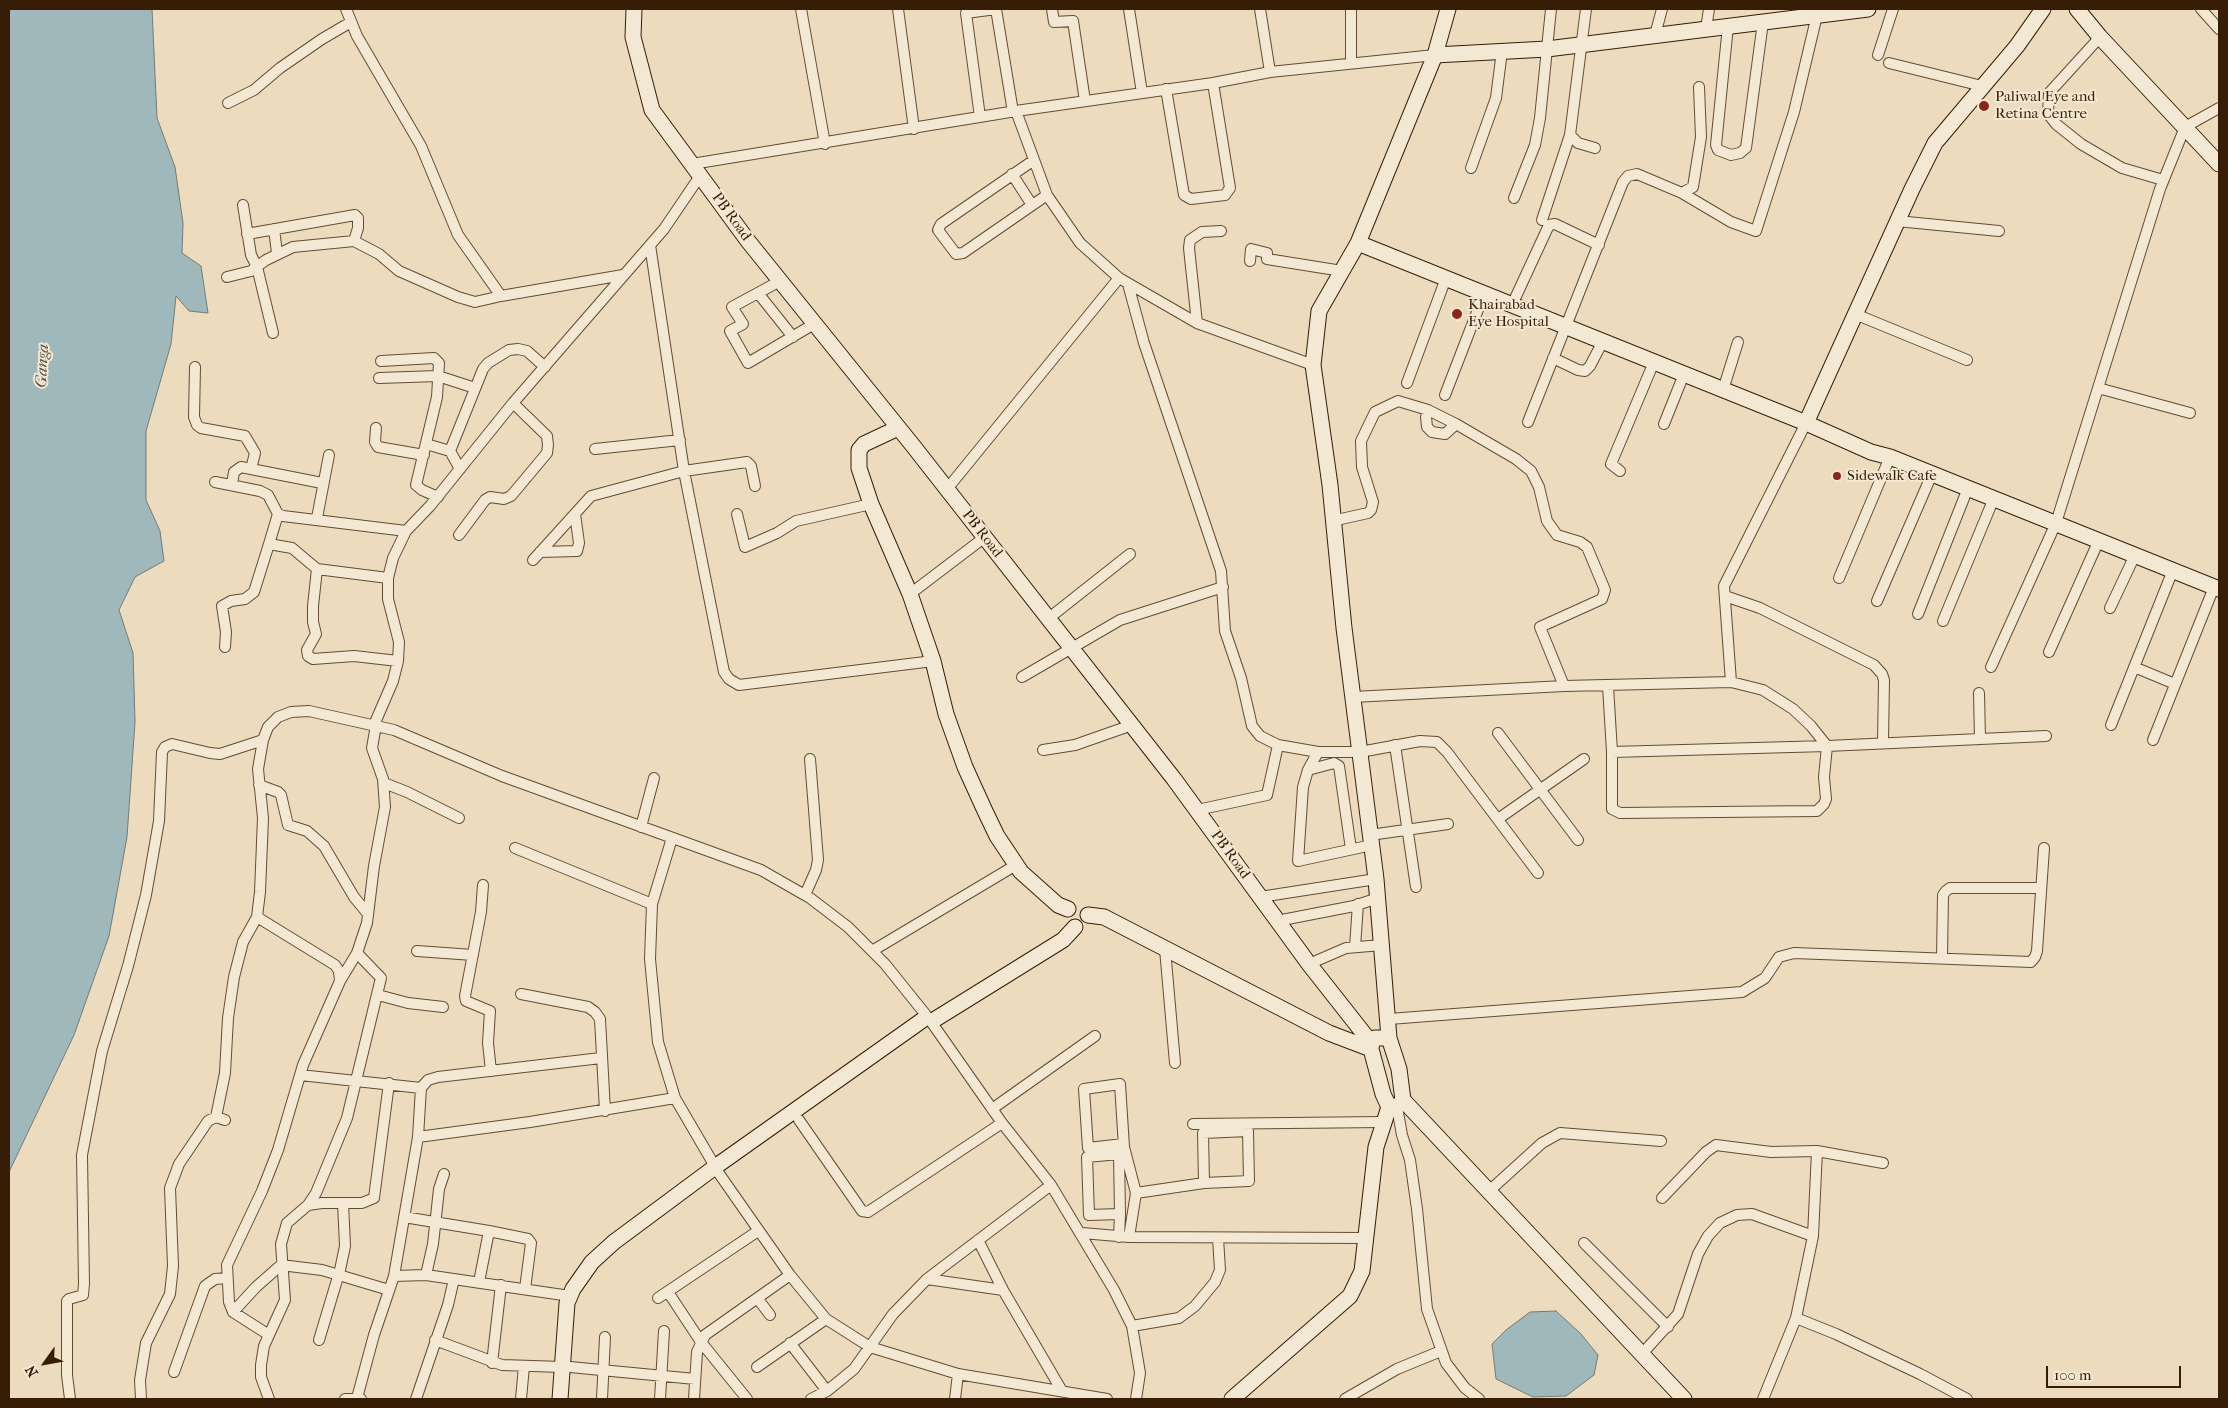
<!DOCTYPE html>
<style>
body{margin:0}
#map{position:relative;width:2228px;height:1408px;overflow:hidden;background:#ecdbbd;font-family:"IM FELL French Canon",serif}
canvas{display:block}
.frame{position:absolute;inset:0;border:10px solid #371d05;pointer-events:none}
.north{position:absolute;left:20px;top:1338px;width:50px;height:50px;-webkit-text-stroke:4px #f3e8d4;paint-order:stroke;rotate:238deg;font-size:14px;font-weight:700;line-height:20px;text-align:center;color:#371d05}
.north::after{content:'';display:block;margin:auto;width:18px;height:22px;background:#371d05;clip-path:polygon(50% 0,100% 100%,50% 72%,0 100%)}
.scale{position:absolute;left:2046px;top:1366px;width:135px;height:22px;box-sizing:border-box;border:2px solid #371d05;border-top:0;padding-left:6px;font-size:15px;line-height:18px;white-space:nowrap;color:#371d05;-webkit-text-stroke:4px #f3e8d4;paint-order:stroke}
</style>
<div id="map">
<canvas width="2228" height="1408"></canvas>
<div class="frame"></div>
<div class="north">N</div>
<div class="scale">100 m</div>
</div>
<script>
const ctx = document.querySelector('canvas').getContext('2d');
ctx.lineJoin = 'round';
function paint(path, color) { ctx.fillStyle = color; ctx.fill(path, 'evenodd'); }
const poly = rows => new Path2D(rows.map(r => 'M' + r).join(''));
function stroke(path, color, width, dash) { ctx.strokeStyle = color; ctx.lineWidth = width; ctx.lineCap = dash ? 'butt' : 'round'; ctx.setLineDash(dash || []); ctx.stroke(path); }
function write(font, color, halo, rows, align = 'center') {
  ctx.font = font + ' "IM FELL French Canon",serif'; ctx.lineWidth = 4; ctx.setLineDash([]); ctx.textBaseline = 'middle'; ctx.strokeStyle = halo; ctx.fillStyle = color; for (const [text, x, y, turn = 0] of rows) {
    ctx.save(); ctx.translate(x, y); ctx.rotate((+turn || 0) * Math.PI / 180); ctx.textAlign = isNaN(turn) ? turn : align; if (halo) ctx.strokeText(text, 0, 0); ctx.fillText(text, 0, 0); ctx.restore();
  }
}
const water = poly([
 [9,9,152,9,157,118,175,167,183,223,182,253,201,266,208,313,189,311,176,296,171,344,146,431,146,500,160,531,164,561,135,577,119,610,133,653,135,722,127,837,109,936,74,1035,9,1172,9,9],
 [1556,1311,1581,1334,1598,1355,1594,1375,1566,1396,1533,1397,1496,1379,1492,1344,1506,1330,1530,1312,1556,1311]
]);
const street = poly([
 [346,9,357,36,421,146,458,235,501,296,623,275],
 [801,9,825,144],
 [898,9,914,129],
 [1052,9,1054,22,1073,21,1085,101],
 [1129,9,1142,93],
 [1260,9,1270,72],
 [1586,9,1570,135,1578,143,1595,148],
 [2201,9,2219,29],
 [1728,26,1716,145,1718,150,1731,155,1740,153,1746,148,1763,22],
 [1706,29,1709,9],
 [1655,35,1662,9],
 [2100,37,2049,93,2048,114,2056,124,2081,144,2122,168,2163,180],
 [1878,55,1893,9],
 [1351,63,1351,9],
 [1889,63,1982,86],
 [1166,89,1184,195,1191,199,1225,195,1230,188,1213,83],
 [228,103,254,90,280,68,322,39,351,22],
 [1016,111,1047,195,1080,243,1119,278,1197,323,1313,365],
 [980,117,966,13,996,9,1013,112],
 [1034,160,941,224,938,230,956,254,963,253,1047,195],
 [692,164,1016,111,1213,83,1270,72,1435,55],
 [1471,168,1496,98,1502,51],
 [1012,174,1032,205],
 [1682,193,1731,222,1756,231,1794,112,1817,15],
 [1514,198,1535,145,1540,118,1551,9],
 [243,205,251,255,257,267,273,333],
 [1542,220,1570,135],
 [1897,221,1999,231],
 [274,229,277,253],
 [247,234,355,215,358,218,358,228,354,241],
 [650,245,684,471,747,462,751,466,755,486],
 [1250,261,1251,249,1267,253,1267,259,1342,271],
 [227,277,251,271,266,260,293,247,354,241,379,254,399,271,458,297,475,302,501,296],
 [780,281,732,307,743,324,730,331,748,363,814,324],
 [1128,284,1144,343,1221,571,1225,631,1241,678,1252,726,1260,736,1278,745,1318,752,1360,752,1420,741,1437,742,1447,752,1538,873],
 [758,293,793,337],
 [1512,305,1549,225,1555,224,1599,245],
 [1855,314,1967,360],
 [1197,323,1189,248,1190,240,1202,232,1221,231],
 [1553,358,1578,370,1585,371,1590,366,1603,341],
 [381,361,434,358,439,363,437,397,416,485,422,490,438,497],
 [195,367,194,417,197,425,201,428,245,436,255,453,251,469],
 [379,378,438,376,475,388],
 [1407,383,1446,278],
 [2098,388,2190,413],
 [1723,390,1738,342],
 [1445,395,1484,294],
 [1428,410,1426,417,1427,427,1432,432,1445,434,1456,424],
 [1528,422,1623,182,1628,176,1637,174,1682,193,1693,187,1701,137,1699,87],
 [1664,424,1684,374],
 [376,428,375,442,378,447,424,455],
 [426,444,450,451,460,469],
 [595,449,680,440],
 [450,451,483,369,488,363,509,350,518,349,527,351,545,367],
 [1620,471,1611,464,1654,362],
 [215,482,260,491,268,495,278,514,283,516,406,531],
 [232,484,234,472,241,467,322,483],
 [947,489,1119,278],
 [278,514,269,544,292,548,317,569,388,578],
 [737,514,745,547,777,533,796,521,871,504],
 [317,518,329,455],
 [1332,521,1368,513,1371,510,1373,502,1362,467,1361,441,1375,412,1398,401,1428,410,1456,424,1516,459,1531,471,1539,487,1547,521,1557,535,1580,542,1587,547,1605,590,1602,599,1540,627,1564,686,1353,697],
 [459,535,485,500,490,497,504,499,511,496,547,453,548,445,547,436,513,403],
 [540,552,577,551,579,543,575,514],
 [533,560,591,496,684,471,724,672,729,679,739,685,933,661],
 [317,569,313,606,313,622,316,634,307,650,308,656,313,659,354,656,398,661],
 [1839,578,1890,457],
 [910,594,985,537],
 [1725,596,1760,608,1874,665,1882,674,1884,680,1883,742],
 [1877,601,1932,474],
 [2110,608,2135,555],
 [1918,614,1968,488],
 [1049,618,1130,554],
 [1943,621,1994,498],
 [225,647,226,632,222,606,231,601,245,599,254,592,269,544],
 [2049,652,2099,540],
 [1991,667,2056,523,2160,189,2185,127,2219,108],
 [2134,667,2175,684],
 [1022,677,1120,620,1223,587],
 [1731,682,1763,690,1793,709,1811,726,1827,746,2046,736],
 [1564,686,1731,682,1724,586,1806,423],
 [1608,686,1612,752],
 [1979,693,1980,739],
 [374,725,393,681,398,661,399,642,388,599,388,578,393,558,406,531,430,506,513,403,664,229,700,176],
 [2111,725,2173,570],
 [1498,733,1578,840],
 [2153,740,2214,587],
 [1395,745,1416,887],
 [1827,746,1824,777,1826,799,1824,804,1817,811,1620,813,1612,809,1612,752,1827,746],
 [1043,750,1075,745,1132,725],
 [1318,752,1308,770,1303,787,1298,861,1372,845],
 [1308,770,1334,763,1339,766,1351,849],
 [384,783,407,792,459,818],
 [259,785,278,792,281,795,288,825,307,831,324,846,354,897,368,914],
 [1197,810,1267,795,1278,745],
 [1498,819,1584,759],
 [641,827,654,778],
 [1370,835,1448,824],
 [672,838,652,904,650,959,658,1042,675,1098,720,1175,790,1275,826,1319,870,1347,958,1374,1107,1399],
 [515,848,652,904],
 [483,885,481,912,465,996,466,1001,490,1011,488,1043,491,1071],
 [805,895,816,870,818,860,810,759],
 [1260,897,1376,879],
 [1277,921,1354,906,1378,898],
 [1355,947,1358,904],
 [1165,949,1175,1063],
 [417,951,473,955],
 [872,951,1016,865],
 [1942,958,1943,895,1946,891,1950,888,2041,888],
 [1309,964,1346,948,1382,945],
 [340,981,357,953],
 [521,994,588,1007,595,1012,600,1019,605,1111],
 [378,995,408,1003,443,1007],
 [1389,1019,1742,992,1765,978,1779,957,1794,953,2031,962,2035,957,2037,951,2044,848],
 [932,1023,1002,1123,1051,1185,1114,1290,1132,1326,1140,1373,1136,1399],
 [300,1075,421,1088],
 [1397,1107,1402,1135,1410,1160,1417,1209,1427,1309,1446,1363,1465,1388,1479,1399],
 [992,1109,1095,1036],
 [216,1117,225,1073,228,1018,234,977,243,942,257,917],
 [799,1120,862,1211,868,1212,1002,1123],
 [1193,1124,1383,1122],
 [418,1137,530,1122,675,1098],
 [1123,1144,1088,1148,1084,1089,1120,1084,1124,1147,1136,1193],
 [1119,1154,1120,1214,1089,1215,1087,1157,1119,1154],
 [1488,1192,1542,1143,1560,1133,1661,1141],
 [1662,1198,1706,1152,1716,1145,1771,1152,1817,1151,1883,1163],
 [308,1205,322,1203,362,1203,374,1198,389,1083],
 [404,1217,489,1231,479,1282],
 [489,1231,528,1239,531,1243,525,1289],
 [1082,1233,1129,1237,1366,1238],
 [1119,1237,1120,1214],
 [1129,1237,1136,1193,1204,1183,1203,1133,1248,1131,1249,1181,1204,1183],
 [978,1240,1003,1290,1062,1391],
 [1584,1243,1668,1327],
 [426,1275,433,1244,439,1189,444,1174],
 [394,1276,426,1275,570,1296],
 [927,1279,1003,1290],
 [668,1292,701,1342,747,1399],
 [658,1298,758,1231],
 [758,1299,770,1315],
 [233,1312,256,1287,281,1265,322,1270,389,1290],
 [1796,1318,1836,1334,1920,1374,1967,1399],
 [1132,1326,1179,1318,1195,1306,1215,1282,1220,1270,1218,1238],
 [269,1335,233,1312,229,1302,227,1265,262,1191,278,1150,303,1065,340,981,339,971,335,965,257,917,260,892,263,818,258,769,263,740,268,727,278,717,291,712,309,711,394,730,502,776,761,870,810,898,848,927,885,964,926,1015],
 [319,1340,340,1270,345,1246,343,1203],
 [435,1340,502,1365,562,1367],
 [790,1343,827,1391],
 [1641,1355,1678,1314,1698,1254,1708,1236,1720,1223,1737,1215,1752,1214,1813,1236],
 [492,1363,501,1285],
 [570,1367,695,1379],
 [757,1367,826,1319],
 [174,1372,205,1286,215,1279,227,1278],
 [357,1398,374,1335,394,1276,418,1137,421,1088,428,1080,438,1077,601,1058],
 [70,1399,67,1375,67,1301,69,1299,83,1295,84,1284,82,1155,102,1051,128,966,146,895,159,821,162,752,165,747,172,744,210,753,220,754,263,740],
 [141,1399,140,1380,146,1343,170,1294,173,1266,170,1188,179,1164,208,1121,216,1117,225,1120],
 [269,1399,261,1377,261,1365,264,1346,285,1300,281,1244,287,1223,308,1205,316,1193,347,1118,381,978,357,953,367,923,374,866,385,807,383,779,372,748,376,725],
 [345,1399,361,1399],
 [416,1399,448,1305,454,1279],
 [521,1399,524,1366],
 [602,1399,605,1337],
 [660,1399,664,1331],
 [694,1399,697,1352,705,1335,790,1275],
 [811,1399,827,1391,854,1369,893,1314,927,1279,1051,1185],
 [955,1399,958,1374],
 [1345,1399,1397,1369,1441,1351],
 [1763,1399,1796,1318,1813,1236,1817,1151]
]);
const secondary = poly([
 [634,9,633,37,652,110,748,241,914,447,1174,779,1309,964,1372,1044],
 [2077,9,2100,37,2219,164],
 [1435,55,1547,49,1868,9],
 [1358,243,1806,423,1871,452,1890,457,2219,589],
 [1806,423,1912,189,1935,143,2017,46,2043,9],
 [898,428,864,444,859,450,859,468,871,504,910,594,933,661,946,714,965,767,985,811,997,836,1021,872,1058,905,1068,909],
 [1088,915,1104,917,1329,1033,1371,1049],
 [934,1020,1063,940,1075,927],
 [1389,1038,1375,1038,1372,1040,1371,1049,1383,1094,1389,1107,1392,1107,1401,1104,1403,1100,1399,1069,1389,1038,1376,879,1344,628,1330,485,1313,365,1319,311,1358,243,1435,55,1448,9],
 [1403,1100,1684,1399],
 [560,1399,567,1303,573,1289,592,1262,614,1242,715,1167,924,1019],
 [1232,1399,1350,1296,1362,1271,1376,1147,1389,1107]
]);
const markers = [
 [1984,106,6,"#8f2418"],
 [1457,314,6,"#8f2418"],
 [1837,476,5,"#8f2418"]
];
const poiNames = [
 ["Paliwal Eye and",1995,97],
 ["Retina Centre",1995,114],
 ["Khairabad",1468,305],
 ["Eye Hospital",1468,322],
 ["Sidewalk Cafe",1847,476]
];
const streetNames = [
 ["PB Road",731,217,54],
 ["PB Road",982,534,52],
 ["PB Road",1230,855,54]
];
const waterNames = [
 ["Ganga",43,366,-87]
];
paint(water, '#9eb8bc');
stroke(water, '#757a73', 1);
stroke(street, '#644c33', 12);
stroke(secondary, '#371d05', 17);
stroke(street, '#f3e8d4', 10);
stroke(secondary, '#f3e8d4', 15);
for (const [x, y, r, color] of markers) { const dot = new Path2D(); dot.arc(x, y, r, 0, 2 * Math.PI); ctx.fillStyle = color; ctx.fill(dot); stroke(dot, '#f3e8d4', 2); }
write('15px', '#371d05', '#f3e8d4', poiNames, 'left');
write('15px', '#371d05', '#f3e8d4', streetNames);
write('italic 16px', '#564c3c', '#f3e8d4', waterNames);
</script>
